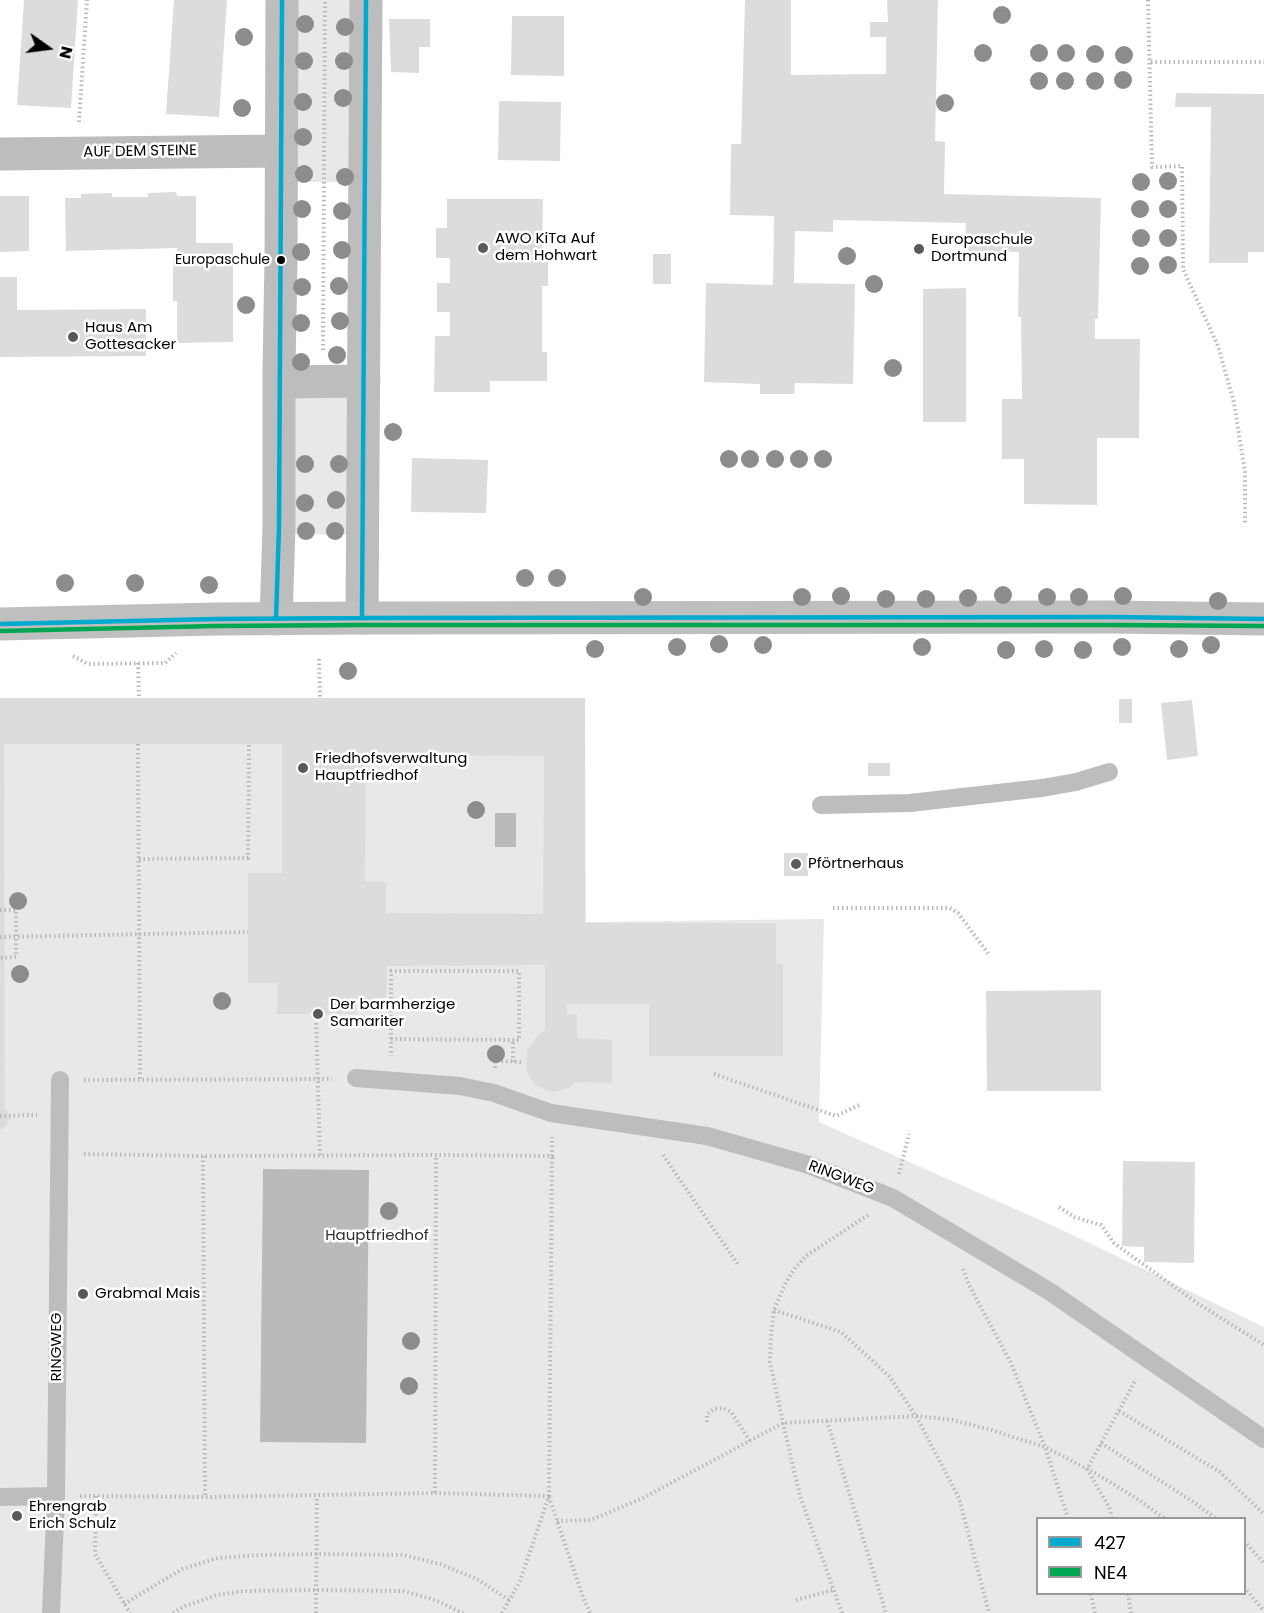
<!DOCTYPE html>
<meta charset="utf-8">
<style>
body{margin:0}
#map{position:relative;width:1264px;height:1613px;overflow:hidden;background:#fff;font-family:Poppins,sans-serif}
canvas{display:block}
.legend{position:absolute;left:1036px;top:1517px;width:210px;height:78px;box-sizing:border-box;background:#fff;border:2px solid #999;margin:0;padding:8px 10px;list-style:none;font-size:18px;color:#000}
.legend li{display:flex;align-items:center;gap:12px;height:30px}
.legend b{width:30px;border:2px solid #999}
.north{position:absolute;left:18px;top:18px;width:60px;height:60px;-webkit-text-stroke:4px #fff;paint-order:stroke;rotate:104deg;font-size:16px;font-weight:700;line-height:24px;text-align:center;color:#000}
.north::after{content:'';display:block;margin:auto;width:21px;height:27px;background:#000;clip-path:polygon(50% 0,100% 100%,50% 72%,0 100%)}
</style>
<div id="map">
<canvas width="1264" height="1613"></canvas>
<ul class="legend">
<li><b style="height:8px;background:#00a9ce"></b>427</li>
<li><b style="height:8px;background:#00a651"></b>NE4</li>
</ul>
<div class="north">N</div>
</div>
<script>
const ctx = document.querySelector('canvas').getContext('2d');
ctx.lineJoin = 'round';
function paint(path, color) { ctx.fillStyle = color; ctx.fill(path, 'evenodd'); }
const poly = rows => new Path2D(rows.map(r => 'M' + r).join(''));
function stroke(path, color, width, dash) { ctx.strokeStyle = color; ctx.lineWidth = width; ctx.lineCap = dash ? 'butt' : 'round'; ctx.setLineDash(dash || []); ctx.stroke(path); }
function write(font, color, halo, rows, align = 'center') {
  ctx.font = font + ' Poppins,sans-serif'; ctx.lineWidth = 5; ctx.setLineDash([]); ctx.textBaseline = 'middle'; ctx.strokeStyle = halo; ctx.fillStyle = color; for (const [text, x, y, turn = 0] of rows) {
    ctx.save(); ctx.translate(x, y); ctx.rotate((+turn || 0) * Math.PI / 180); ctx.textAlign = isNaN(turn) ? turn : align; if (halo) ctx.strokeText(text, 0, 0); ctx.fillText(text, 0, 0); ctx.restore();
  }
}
const green = poly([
 [296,0,352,0,351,182,295,182],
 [293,393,351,394,350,535,292,534],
 [0,698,585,698,586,922,824,919,819,1122,1058,1228,1264,1327,1264,1613,0,1613],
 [1038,1518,1244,1518,1244,1594,1038,1594]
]);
const water = poly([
 [495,813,516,813,516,847,495,847],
 [263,1169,369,1170,366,1443,260,1442]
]);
const building = poly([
 [24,0,78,0,71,108,17,105],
 [174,0,227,0,219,117,166,114],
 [745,0,791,0,791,75,886,74,886,37,870,37,870,22,888,22,887,0,938,0,935,141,945,142,944,194,1101,198,1098,319,1095,319,1095,339,1140,339,1139,438,1097,438,1097,505,1024,504,1024,459,1002,459,1002,399,1022,399,1021,317,1018,317,1019,252,965,251,966,223,833,220,833,232,795,231,794,283,855,284,853,384,795,383,794,394,760,394,760,384,704,382,706,283,773,285,774,216,730,215,731,144,741,144],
 [512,16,564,16,564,76,511,75],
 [389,19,430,19,430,47,419,47,419,73,391,72],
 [1176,93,1264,94,1264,252,1248,252,1248,263,1209,263,1211,107,1175,107],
 [499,101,561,102,560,161,498,160],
 [176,192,177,196,196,196,196,243,233,243,233,342,177,343,177,301,173,301,173,260,177,260,177,248,66,251,65,198,81,198,81,194,112,193,112,197,148,197,148,193],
 [0,196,29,196,29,251,0,252],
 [447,199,543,199,542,256,548,256,548,286,542,286,542,352,547,352,547,381,490,381,490,392,434,392,435,336,450,336,450,312,437,312,437,283,450,283,450,258,436,258,436,228,447,228],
 [653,254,671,254,671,284,653,284],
 [0,277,17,277,17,310,146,309,146,356,0,357],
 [966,288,966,422,923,422,923,289],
 [412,458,488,460,486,513,411,512],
 [0,698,585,698,585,923,776,923,776,963,783,964,783,1056,649,1056,649,1004,567,1004,567,1014,577,1014,577,1038,612,1040,612,1083,575,1082,571,1087,553,1092,535,1086,526,1069,527,1050,538,1035,545,1030,545,965,387,966,386,1000,356,1000,356,1014,277,1014,277,983,248,983,248,873,282,873,282,744,4,744,5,1108,8,1113,9,1119,6,1126,0,1130],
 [366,755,544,756,543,914,386,913,386,882,365,881],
 [1119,699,1132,699,1132,723,1119,723],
 [1192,700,1198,756,1167,760,1161,703],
 [868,763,890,763,890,776,868,776],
 [784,853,808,853,808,876,784,876],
 [1101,990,1101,1091,987,1091,986,991],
 [1123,1161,1195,1162,1194,1263,1144,1262,1144,1247,1122,1246]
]);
const path = poly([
 [1148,0,1152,167,1182,166,1183,269,1218,346,1234,403,1245,472,1245,523],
 [1151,62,1264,62],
 [79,122,87,0],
 [323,350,325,0],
 [73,656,88,664,165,663,176,653],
 [319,659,320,698],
 [138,663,139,698],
 [138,744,140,1080],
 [139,859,248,858,249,743],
 [833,908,950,908,958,913,990,956],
 [0,910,16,910,16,957,0,958],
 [0,937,248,932],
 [316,1014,320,1156],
 [391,1039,391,971,519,971,519,1040,391,1039,391,1056],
 [513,1062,513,1040],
 [495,1068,495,1061,523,1062],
 [714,1074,836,1116,861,1104],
 [84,1080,332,1079],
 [0,1116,37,1115],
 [84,1154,203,1156,436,1155,552,1156,552,1137],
 [663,1155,739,1266],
 [203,1156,205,1497,435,1493,436,1155],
 [899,1174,909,1134],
 [1059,1207,1074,1217,1101,1225,1114,1243,1140,1262,1197,1303,1264,1345],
 [963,1269,969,1285,1011,1363,1045,1447,1068,1518],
 [774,1310,841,1332,889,1376,916,1416,959,1498,989,1613],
 [1119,1411,1220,1472,1264,1514],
 [827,1421,886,1613],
 [707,1422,707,1414,714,1409,723,1408,731,1412,750,1441],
 [1101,1443,1192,1501,1215,1518],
 [435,1493,549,1496],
 [80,1496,205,1497],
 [96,1496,95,1554,130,1613],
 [549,1497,583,1597,590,1613],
 [1112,1518,1109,1507,1087,1469,1136,1379],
 [557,1521,591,1520,643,1498,783,1423,916,1416,953,1420,991,1430,1045,1447,1095,1473,1139,1500,1164,1518],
 [1244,1541,1264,1563],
 [1244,1587,1264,1611],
 [1091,1594,1095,1613],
 [1128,1594,1131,1613],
 [796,1600,833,1590],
 [124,1604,182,1569,218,1558,260,1555,316,1554,403,1555,440,1564,477,1579,509,1600],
 [173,1613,185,1606,217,1595,246,1591,316,1590,403,1591,435,1600,463,1613],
 [316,1613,317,1496],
 [502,1613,520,1581,549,1496,552,1156],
 [842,1613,800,1496,783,1423,770,1362,771,1335,774,1310,786,1282,796,1267,806,1256,868,1215]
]);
const lane = poly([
 [821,805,910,803,1042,788,1076,782,1109,772],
 [356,1078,460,1086,494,1093,551,1113,707,1136,809,1165,893,1198,1049,1291,1264,1439],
 [0,1497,56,1496],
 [51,1613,56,1496,60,1080]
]);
const street = poly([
 [0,154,281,151],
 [279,382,364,381],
 [362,618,366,0],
 [276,619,279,527,279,369,281,261,282,0]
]);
const secondary = poly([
 [0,624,216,619,362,618,1111,617,1264,619]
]);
const bus1 = poly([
 [362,618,366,0],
 [276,619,279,527,282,0],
 [0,624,216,619,362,618,1111,617,1264,619]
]);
const bus2 = poly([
 [0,631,216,626,362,625,1111,625,1264,626]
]);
const trees = [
 [1002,15],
 [305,24],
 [345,27],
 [244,37],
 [983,53],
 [1039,53],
 [1066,53],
 [1095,54],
 [1124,55],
 [304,61],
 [344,61],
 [1123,80],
 [1039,81],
 [1065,81],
 [1095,81],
 [343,98],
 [303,102],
 [945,103],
 [242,108],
 [303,137],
 [304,174],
 [345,177],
 [1168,181],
 [1141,182],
 [302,209],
 [1140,209],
 [1168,209],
 [342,211],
 [1141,238],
 [1168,238],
 [342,250],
 [301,252],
 [847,256],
 [1168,265],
 [1140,266],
 [874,284],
 [339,286],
 [302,287],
 [246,305],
 [340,321],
 [301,323],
 [337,355],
 [301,362],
 [893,368],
 [393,432],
 [729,459],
 [750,459],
 [775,459],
 [799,459],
 [823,459],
 [305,464],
 [339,464],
 [336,500],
 [305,503],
 [306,531],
 [335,531],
 [525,578],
 [557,578],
 [65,583],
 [135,583],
 [209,585],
 [1003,595],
 [841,596],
 [1123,596],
 [643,597],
 [802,597],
 [1047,597],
 [1079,597],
 [968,598],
 [886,599],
 [926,599],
 [1218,601],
 [719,644],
 [763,645],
 [1211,645],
 [677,647],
 [922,647],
 [1122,647],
 [595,649],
 [1044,649],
 [1179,649],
 [1006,650],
 [1083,650],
 [348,671],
 [476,810],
 [18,901],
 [20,974],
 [222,1001],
 [496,1054],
 [389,1211],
 [411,1341],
 [409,1386]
];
const markers = [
 [483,248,6,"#595959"],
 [919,249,6,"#595959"],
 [281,260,5,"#000"],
 [73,337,6,"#595959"],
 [303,768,6,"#595959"],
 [796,864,6,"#595959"],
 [318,1014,6,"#595959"],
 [83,1294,6,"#595959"],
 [17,1516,6,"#595959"]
];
const busNames = [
 ["Europaschule",270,260]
];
const streetNames = [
 ["AUF DEM STEINE",140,152,-1],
 ["RINGWEG",841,1178,21],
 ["RINGWEG",57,1347,-90]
];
const poiNames = [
 ["AWO KiTa Auf",495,239],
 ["dem Hohwart",495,256],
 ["Europaschule",931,240],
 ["Dortmund",931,257],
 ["Haus Am",85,328],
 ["Gottesacker",85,345],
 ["Friedhofsverwaltung",315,759],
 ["Hauptfriedhof",315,776],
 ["Pförtnerhaus",808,864],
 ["Der barmherzige",330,1005],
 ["Samariter",330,1022],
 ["Grabmal Mais",95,1294],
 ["Ehrengrab",29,1507],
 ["Erich Schulz",29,1524]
];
const parkNames = [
 ["Hauptfriedhof",377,1236]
];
paint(green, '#e8e8e8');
paint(water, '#bababa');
paint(building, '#dcdcdc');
stroke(path, '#b8b8b8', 4, [1.5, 3]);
stroke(lane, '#bdbdbd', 18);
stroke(street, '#bdbdbd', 33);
stroke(secondary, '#bfbfbf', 33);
stroke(bus1, '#00a9ce', 4.5);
stroke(bus2, '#00a651', 4.5);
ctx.fillStyle = '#8c8c8c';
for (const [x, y] of trees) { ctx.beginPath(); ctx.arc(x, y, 9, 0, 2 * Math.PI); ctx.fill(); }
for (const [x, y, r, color] of markers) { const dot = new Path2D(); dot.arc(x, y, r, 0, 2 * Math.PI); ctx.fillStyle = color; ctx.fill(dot); stroke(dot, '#fff', 2); }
write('14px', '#000', '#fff', busNames, 'right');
write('15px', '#000', '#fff', streetNames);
write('15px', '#000', '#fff', poiNames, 'left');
write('15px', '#2d2d2d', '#fff', parkNames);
</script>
